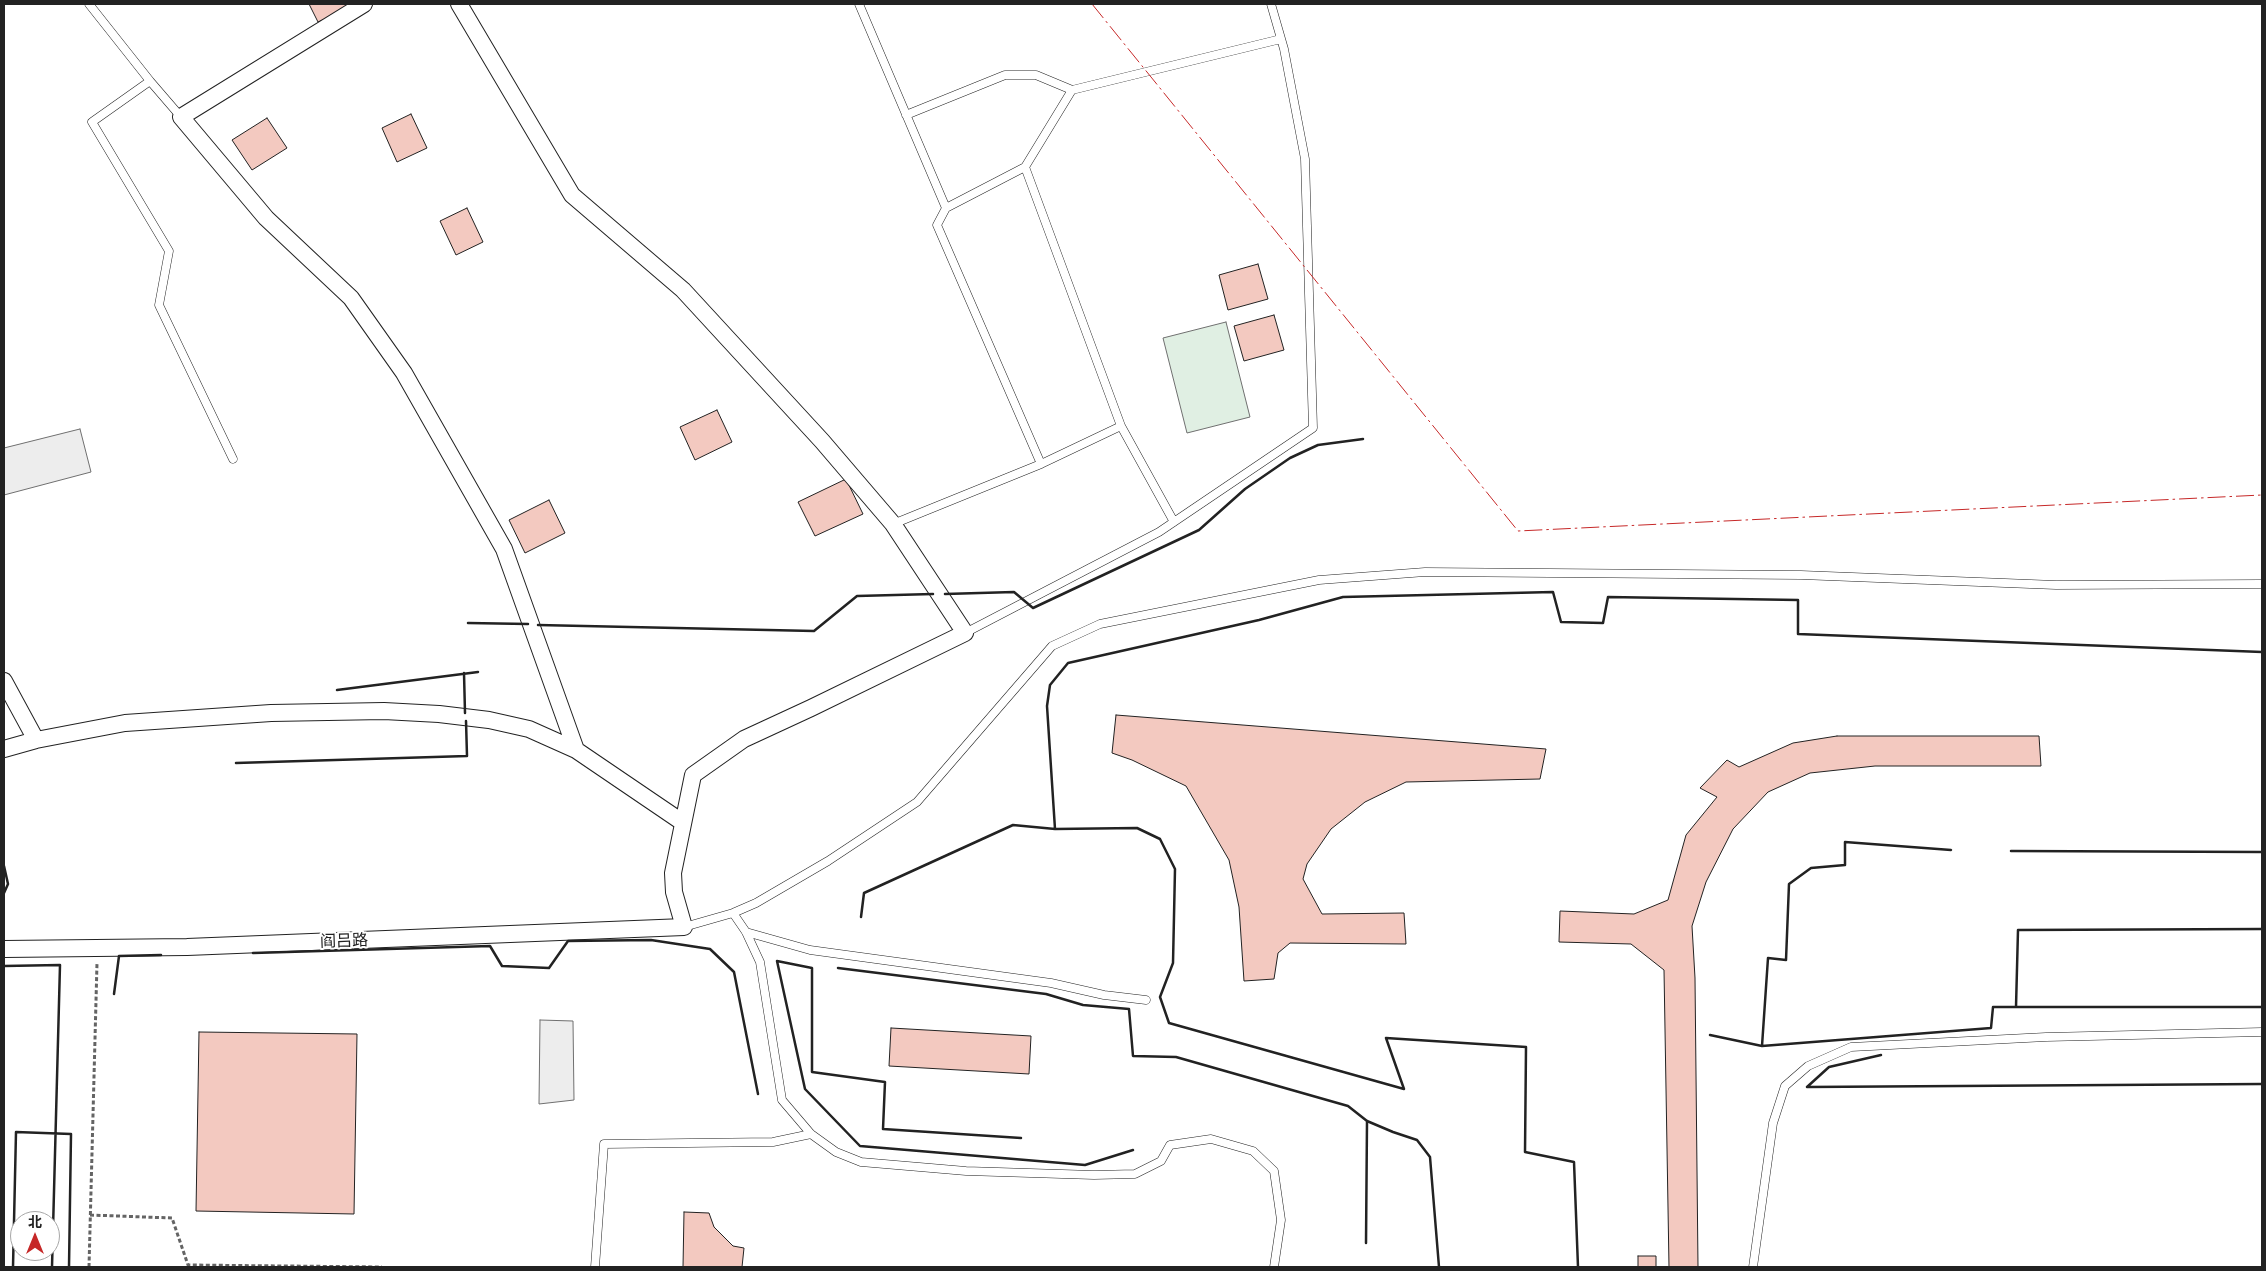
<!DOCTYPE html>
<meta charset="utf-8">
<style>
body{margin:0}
#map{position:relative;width:2266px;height:1271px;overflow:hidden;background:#fff;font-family:"Public Sans","Noto Sans SC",sans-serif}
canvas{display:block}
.frame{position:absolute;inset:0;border:5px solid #222;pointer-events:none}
.north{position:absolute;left:10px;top:1211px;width:50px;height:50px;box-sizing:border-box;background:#fff;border:1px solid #a7a7a7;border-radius:50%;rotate:0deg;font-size:14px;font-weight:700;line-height:20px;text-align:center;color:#222}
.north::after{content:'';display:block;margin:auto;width:18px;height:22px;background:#c62828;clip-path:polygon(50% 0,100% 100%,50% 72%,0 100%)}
</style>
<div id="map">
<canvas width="2266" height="1271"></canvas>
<div class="frame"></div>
<div class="north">北</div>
</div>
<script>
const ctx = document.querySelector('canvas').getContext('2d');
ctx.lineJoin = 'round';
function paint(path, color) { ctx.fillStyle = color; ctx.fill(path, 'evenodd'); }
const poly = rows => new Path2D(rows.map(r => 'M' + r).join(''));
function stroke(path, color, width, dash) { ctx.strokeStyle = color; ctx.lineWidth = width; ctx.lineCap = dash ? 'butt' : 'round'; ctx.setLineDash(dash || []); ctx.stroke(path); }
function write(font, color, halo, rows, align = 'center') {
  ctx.font = font + ' "Public Sans","Noto Sans SC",sans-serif'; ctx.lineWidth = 4; ctx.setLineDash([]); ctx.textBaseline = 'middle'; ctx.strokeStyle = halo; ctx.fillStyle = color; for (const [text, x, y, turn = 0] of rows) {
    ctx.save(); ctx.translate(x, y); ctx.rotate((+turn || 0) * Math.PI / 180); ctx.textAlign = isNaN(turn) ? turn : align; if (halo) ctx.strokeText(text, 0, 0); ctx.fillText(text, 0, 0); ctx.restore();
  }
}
const green = poly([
 [1226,322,1250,417,1187,433,1163,338,1226,322]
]);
const parking = poly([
 [80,429,91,472,4,495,4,448,80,429],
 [540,1020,573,1021,574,1100,539,1104,540,1020]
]);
const building = poly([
 [309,4,355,4,355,5,318,22,309,4],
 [411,114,427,148,397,162,382,128,411,114],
 [267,118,287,148,252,170,232,140,267,118],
 [467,208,483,242,456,255,440,221,467,208],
 [1258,264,1268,299,1228,310,1219,275,1258,264],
 [1274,315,1284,350,1244,361,1234,326,1274,315],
 [717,410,732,442,695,460,680,427,717,410],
 [846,479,863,514,815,536,798,502,846,479],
 [549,500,565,533,525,553,509,520,549,500],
 [1116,715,1546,749,1540,779,1406,782,1365,802,1331,829,1307,864,1303,879,1322,914,1404,913,1406,944,1290,943,1278,953,1274,979,1244,981,1239,907,1229,860,1186,786,1132,760,1112,753,1116,715],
 [1837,736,2039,736,2041,766,1875,766,1810,773,1768,792,1733,829,1706,882,1692,926,1695,978,1698,1267,1669,1267,1664,970,1631,944,1559,942,1560,911,1634,914,1668,900,1686,835,1717,797,1700,788,1727,760,1739,767,1793,743,1837,736],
 [891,1028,1031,1036,1029,1074,889,1066,891,1028],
 [199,1032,357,1034,354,1214,196,1211,199,1032],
 [684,1212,709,1213,714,1227,733,1246,744,1248,742,1267,683,1267,684,1212],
 [1638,1256,1656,1256,1656,1267,1638,1267,1638,1256]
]);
const path = poly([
 [90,1215,172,1218,188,1265,382,1267],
 [89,1267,97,963]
]);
const service = poly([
 [89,4,150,81,92,122,169,251,159,305,233,459],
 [859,4,946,208,1025,167,1121,426,1174,522],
 [150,81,181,117],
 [906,115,1005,75,1036,75,1072,90],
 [1025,167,1072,90,1281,39],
 [946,208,937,225,1041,464],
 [893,524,1041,464,1121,426],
 [965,633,1159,532,1313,428,1305,159,1284,49,1271,4],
 [733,913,746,932,760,962,782,1100,811,1134,836,1152,861,1162,966,1171,1094,1175,1135,1174,1161,1161,1170,1145,1211,1139,1253,1151,1274,1171,1281,1220,1274,1267],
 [684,927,733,913,756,903,828,861,917,802,1052,646,1100,624,1319,580,1425,572,1801,575,2056,585,2262,584],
 [746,932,810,950,1051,983,1104,995,1146,1000],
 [595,1267,604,1144,773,1142,811,1134],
 [1753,1267,1773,1123,1785,1086,1808,1066,1851,1047,2046,1037,2262,1032]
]);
const minor = poly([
 [364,4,181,117,266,218,351,298,404,373,504,549,576,750],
 [4,681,36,740],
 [4,749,36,740,125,723,271,713,384,711,439,714,489,720,529,729,576,750,682,822],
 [4,949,187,947,684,927,674,892,673,873,693,775,744,739,811,708,965,633,893,524,822,441,683,290,572,195,459,4]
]);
const wall = poly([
 [945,594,1014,592,1033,608,1199,530,1245,489,1290,458,1318,445,1363,439],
 [468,623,528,624],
 [538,625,814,631,857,596,933,594],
 [464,673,465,713],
 [337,690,478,672],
 [236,763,467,756,466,721],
 [1055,829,1137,828,1160,839,1175,869,1173,963,1160,997,1169,1023,1404,1089,1386,1038,1526,1047,1525,1152,1574,1162,1578,1267],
 [2011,851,2262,852],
 [4,866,8,884,4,893],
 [861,917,864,893,1013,825,1055,829,1047,706,1050,685,1068,663,1259,620,1343,597,1553,592,1561,622,1603,623,1608,597,1798,600,1798,634,2262,652],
 [253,953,490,946,502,966,549,968,568,941,651,940,710,949,734,972,758,1094],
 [4,966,60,965,52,1267],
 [838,968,1046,994,1083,1005,1129,1009,1133,1056,1176,1057,1348,1106,1367,1121,1393,1132,1417,1140,1430,1157,1439,1267],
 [114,994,119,956,161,955],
 [2016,1007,2018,930,2262,929],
 [1710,1035,1762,1046,1991,1028,1993,1007,2262,1007],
 [1762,1046,1768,958,1786,960,1789,884,1811,868,1845,865,1845,842,1951,850],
 [1807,1087,2262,1084],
 [1807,1087,1829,1067,1881,1055],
 [1021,1138,883,1129,885,1082,812,1072,812,968,777,961,805,1089,860,1146,1085,1165,1133,1150],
 [1366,1243,1367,1121],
 [13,1267,16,1132,71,1134,69,1267]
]);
const power = poly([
 [1092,4,1518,531,2262,495]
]);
const streetNames = [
 ["阎吕路",344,941,-2]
];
paint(green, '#e0efe3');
stroke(green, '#6f6f6f', 1);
paint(parking, '#ededed');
stroke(parking, '#6f6f6f', 1);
paint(building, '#f3c9c0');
stroke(building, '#222', 1);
stroke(service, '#222', 9);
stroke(minor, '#222', 18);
stroke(path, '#646464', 3, [4, 2.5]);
stroke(service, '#fff', 8);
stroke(minor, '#fff', 16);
stroke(wall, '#222', 2.5);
stroke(power, '#c62828', 1, [18, 4, 2.5, 4]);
write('16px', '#222', '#fff', streetNames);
</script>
